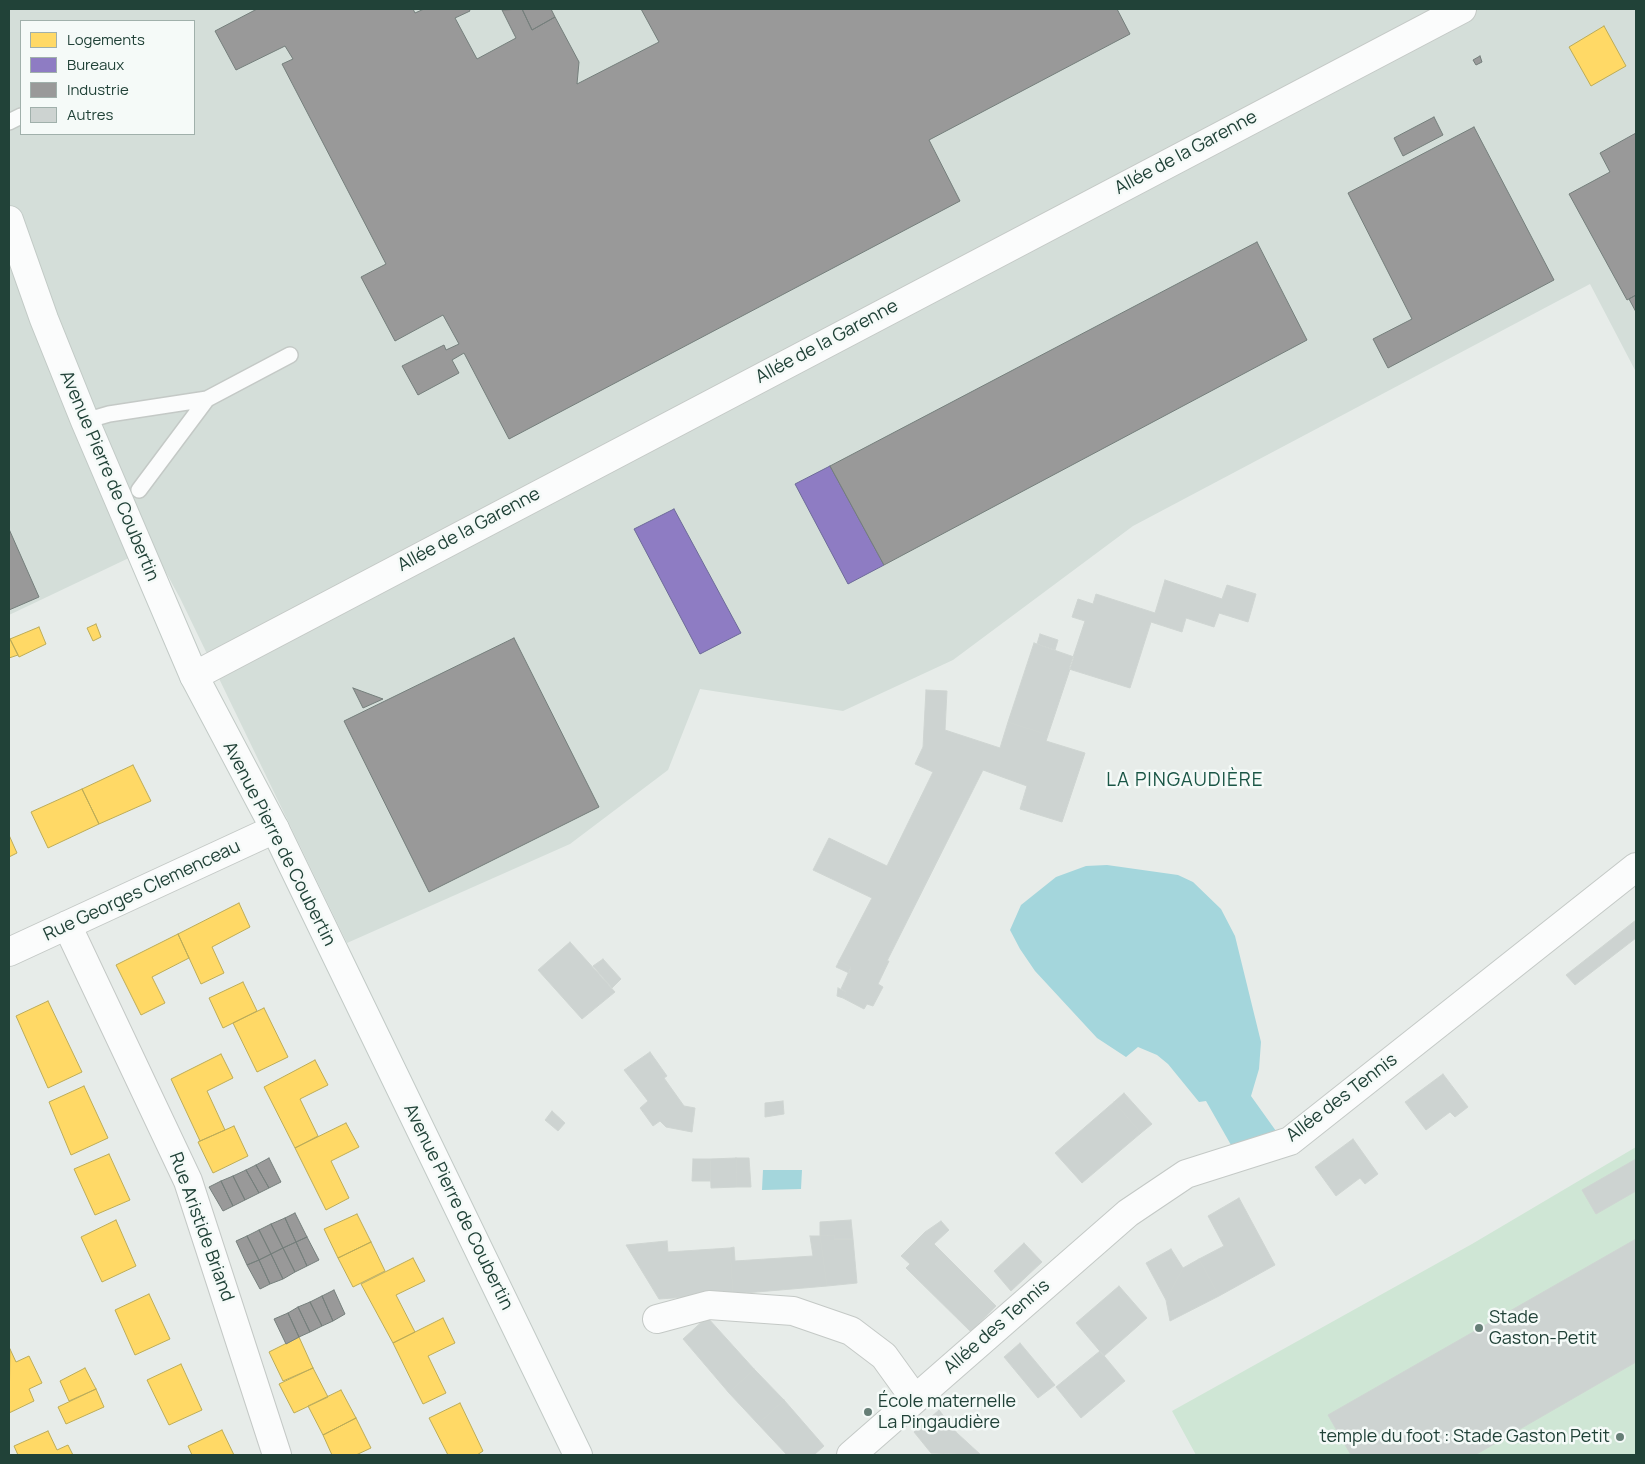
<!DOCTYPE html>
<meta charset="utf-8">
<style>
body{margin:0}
#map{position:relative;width:1645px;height:1464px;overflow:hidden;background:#e7ece9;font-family:Manrope,sans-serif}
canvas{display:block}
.frame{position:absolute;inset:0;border:10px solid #214238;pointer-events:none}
.legend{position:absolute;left:20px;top:20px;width:175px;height:115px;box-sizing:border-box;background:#f5faf8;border:1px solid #a0b0ab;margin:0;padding:6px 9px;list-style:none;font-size:15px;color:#214238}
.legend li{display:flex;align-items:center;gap:10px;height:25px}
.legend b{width:25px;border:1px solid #a0b0ab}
</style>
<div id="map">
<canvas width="1645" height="1464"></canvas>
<div class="frame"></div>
<ul class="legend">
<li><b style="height:14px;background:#ffd966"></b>Logements</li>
<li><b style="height:14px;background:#8e7cc3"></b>Bureaux</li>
<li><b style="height:14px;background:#999"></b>Industrie</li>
<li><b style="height:14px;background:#cdd3d1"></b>Autres</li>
</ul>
</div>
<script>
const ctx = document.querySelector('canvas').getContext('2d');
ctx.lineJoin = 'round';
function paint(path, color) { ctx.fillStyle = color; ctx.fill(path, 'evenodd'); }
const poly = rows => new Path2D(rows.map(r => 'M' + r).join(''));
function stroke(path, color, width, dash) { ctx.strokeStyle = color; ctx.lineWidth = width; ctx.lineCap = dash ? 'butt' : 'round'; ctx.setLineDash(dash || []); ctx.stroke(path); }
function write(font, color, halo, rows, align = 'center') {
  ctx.font = font + ' Manrope,sans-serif'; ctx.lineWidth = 5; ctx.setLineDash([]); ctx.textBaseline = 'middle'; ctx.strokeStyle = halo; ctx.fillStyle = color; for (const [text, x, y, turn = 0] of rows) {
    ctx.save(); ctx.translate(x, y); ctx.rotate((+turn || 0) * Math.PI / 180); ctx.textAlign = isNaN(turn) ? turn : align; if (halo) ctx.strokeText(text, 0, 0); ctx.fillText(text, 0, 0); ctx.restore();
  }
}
const built = poly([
 [9,9,1636,9,1636,372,1590,284,1133,526,953,660,843,711,700,689,668,770,570,844,347,943,180,598,152,547,9,615],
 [21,21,194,21,194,134,21,134]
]);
const green = poly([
 [1636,1147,1636,1455,1196,1455,1172,1411,1472,1244]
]);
const water = poly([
 [1107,865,1178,875,1193,882,1221,909,1235,936,1261,1042,1259,1069,1251,1096,1281,1138,1235,1152,1206,1101,1199,1102,1168,1064,1157,1055,1138,1047,1126,1057,1097,1038,1035,971,1020,949,1010,930,1021,905,1056,877,1086,866],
 [763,1170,802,1170,801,1189,762,1190]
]);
const homes = poly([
 [1604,26,1626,66,1591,86,1569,47,1604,26],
 [96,624,101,637,93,641,87,628,96,624],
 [39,627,46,644,19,657,10,639,39,627],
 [10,639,18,655,9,658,9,640,10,639],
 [133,765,151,801,99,824,82,789,133,765],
 [82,789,99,824,48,848,31,812,82,789],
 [9,835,17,853,9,857,9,835],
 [239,903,250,927,212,947,224,973,201,984,178,934,239,903],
 [178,934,189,958,152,977,165,1003,141,1015,116,965,178,934],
 [243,982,257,1011,223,1028,209,998,243,982],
 [48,1001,82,1072,48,1088,16,1016,48,1001],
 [264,1008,288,1057,257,1072,233,1023,264,1008],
 [221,1054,233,1078,207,1091,225,1130,200,1141,171,1079,221,1054],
 [315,1060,328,1085,300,1099,318,1136,295,1148,264,1087,315,1060],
 [84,1086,108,1138,71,1155,49,1102,84,1086],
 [346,1123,359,1147,331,1161,349,1198,326,1210,295,1148,346,1123],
 [234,1126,248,1156,213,1173,198,1142,234,1126],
 [109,1154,130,1200,95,1215,74,1169,109,1154],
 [357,1214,371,1242,338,1258,324,1229,357,1214],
 [116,1220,136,1266,102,1282,81,1237,116,1220],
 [371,1242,385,1271,353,1287,338,1258,371,1242],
 [413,1258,425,1281,396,1295,415,1332,393,1343,361,1284,413,1258],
 [149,1294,170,1339,135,1355,115,1310,149,1294],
 [443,1318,455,1343,428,1356,446,1393,423,1404,393,1343,443,1318],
 [299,1337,313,1368,283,1381,269,1352,299,1337],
 [10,1349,16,1362,29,1356,42,1383,29,1389,34,1401,9,1413,10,1349],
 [181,1364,202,1410,169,1425,147,1380,181,1364],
 [85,1368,96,1389,69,1401,60,1381,85,1368],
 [313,1368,328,1397,294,1413,279,1384,313,1368],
 [96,1389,104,1407,66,1424,58,1407,96,1389],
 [341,1390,356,1418,323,1435,308,1406,341,1390],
 [460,1403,483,1451,477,1455,448,1455,429,1418,460,1403],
 [356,1418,371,1448,356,1455,332,1455,323,1435,356,1418],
 [222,1430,234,1455,192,1455,188,1446,222,1430],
 [48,1431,57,1450,68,1445,73,1455,18,1455,14,1446,48,1431]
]);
const offices = poly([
 [830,466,884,565,848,584,795,484,830,466],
 [674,509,741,633,700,654,634,529,674,509]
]);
const industry = poly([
 [257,9,413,9,415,13,424,9,469,9,470,11,455,18,477,59,516,38,502,10,522,9,532,30,555,17,579,62,577,84,659,42,641,9,1117,9,1130,34,929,140,960,201,509,439,464,353,452,360,459,373,418,395,402,366,444,345,446,350,459,344,443,315,395,341,361,277,386,264,282,64,293,59,285,46,236,70,215,31,257,9],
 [522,9,551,9,555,17,532,30,522,9],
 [1480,56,1482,62,1476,65,1473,60,1480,56],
 [1434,117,1443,135,1403,156,1394,138,1434,117],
 [1474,127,1554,280,1388,368,1373,339,1412,319,1348,193,1474,127],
 [1636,133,1636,295,1627,300,1569,194,1610,172,1600,153,1636,133],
 [1257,242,1307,340,884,565,830,466,1257,242],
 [1636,295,1636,312,1629,299,1636,295],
 [9,529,39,597,9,610,9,529],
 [514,638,599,807,429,892,344,721,514,638],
 [353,688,383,699,363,708,353,688],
 [269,1158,281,1182,269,1188,256,1165,269,1158],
 [256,1165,269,1188,259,1193,246,1170,256,1165],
 [246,1170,259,1193,245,1200,233,1176,246,1170],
 [233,1176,245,1200,233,1206,221,1181,233,1176],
 [221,1181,233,1206,223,1211,209,1187,221,1181],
 [295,1213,307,1237,296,1242,285,1218,295,1213],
 [285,1218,296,1242,283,1248,271,1224,285,1218],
 [271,1224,283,1248,271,1254,259,1230,271,1224],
 [259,1230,271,1254,259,1260,247,1236,259,1230],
 [247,1236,259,1260,247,1265,236,1241,247,1236],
 [307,1237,319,1260,307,1266,296,1242,307,1237],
 [296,1242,307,1266,295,1272,283,1248,296,1242],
 [283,1248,295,1272,283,1279,271,1254,283,1248],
 [271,1254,283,1279,270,1284,259,1260,271,1254],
 [259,1260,270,1284,260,1289,247,1265,259,1260],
 [334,1290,345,1314,333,1321,322,1296,334,1290],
 [322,1296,333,1321,322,1326,310,1302,322,1296],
 [310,1302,322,1326,310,1332,298,1307,310,1302],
 [298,1307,310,1332,299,1337,288,1313,298,1307],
 [288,1313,299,1337,286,1344,274,1319,288,1313]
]);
const building = poly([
 [1165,580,1222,599,1227,585,1256,594,1248,622,1219,613,1214,627,1186,618,1182,632,1151,622,1130,688,1069,669,1085,621,1072,617,1078,599,1093,604,1096,594,1155,613,1165,580],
 [1040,634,1058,640,1055,650,1037,644,1040,634],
 [1034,643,1074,657,1048,735,1008,722,1034,643],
 [926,690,947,691,945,730,1000,748,1008,722,1048,735,1046,741,1085,753,1062,822,1020,809,1027,786,983,770,887,961,889,961,878,984,883,987,873,1006,867,1004,864,1009,843,998,846,992,841,989,851,967,839,961,872,898,813,870,829,838,887,866,933,772,915,764,923,747,926,690],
 [1636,920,1636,938,1575,985,1566,975,1636,920],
 [570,942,615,992,582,1019,538,970,570,942],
 [603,959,621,979,612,988,593,966,603,959],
 [839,961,851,967,849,973,836,967,839,961],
 [838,988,846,992,843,998,837,996,838,988],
 [650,1052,667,1076,664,1078,684,1106,695,1108,692,1132,666,1127,660,1121,653,1126,640,1108,648,1101,624,1070,650,1052],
 [1443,1074,1468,1107,1455,1117,1450,1112,1426,1130,1405,1102,1443,1074],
 [1124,1093,1152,1124,1141,1133,1114,1102,1124,1093],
 [783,1101,784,1114,765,1117,765,1103,783,1101],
 [1114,1102,1141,1133,1082,1183,1055,1153,1114,1102],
 [552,1111,565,1123,558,1131,545,1120,552,1111],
 [1353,1139,1378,1174,1365,1184,1360,1178,1336,1196,1315,1167,1353,1139],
 [736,1158,749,1158,751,1187,737,1187,736,1158],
 [736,1158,737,1187,711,1188,710,1159,736,1158],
 [693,1159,710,1159,711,1181,692,1181,693,1159],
 [1636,1159,1636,1191,1596,1214,1582,1190,1636,1159],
 [1239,1198,1275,1265,1219,1296,1199,1259,1224,1246,1208,1216,1239,1198],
 [851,1220,853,1239,834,1239,835,1235,820,1236,820,1222,851,1220],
 [941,1221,949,1230,934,1244,996,1306,971,1332,906,1268,910,1264,901,1256,925,1232,941,1221],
 [835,1235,834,1239,853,1239,857,1283,827,1286,820,1236,835,1235],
 [810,1236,820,1236,827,1286,733,1294,730,1248,734,1247,735,1261,813,1256,810,1236],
 [1636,1239,1636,1362,1475,1455,1351,1455,1328,1415,1636,1239],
 [667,1241,668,1252,730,1248,733,1294,659,1299,626,1245,667,1241],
 [1024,1243,1042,1262,1011,1291,994,1271,1024,1243],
 [1171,1249,1183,1268,1166,1300,1146,1263,1171,1249],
 [1199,1259,1219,1296,1170,1321,1166,1300,1183,1268,1199,1259],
 [1119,1286,1147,1318,1104,1356,1076,1323,1119,1286],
 [707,1317,754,1369,729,1393,683,1339,707,1317],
 [1020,1343,1055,1385,1038,1398,1004,1357,1020,1343],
 [1100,1351,1125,1381,1081,1418,1056,1387,1100,1351],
 [754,1369,784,1400,758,1424,729,1393,754,1369],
 [784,1400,824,1446,814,1455,787,1455,758,1424,784,1400],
 [939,1410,957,1433,981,1455,931,1453,914,1432,939,1410]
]);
const lane = poly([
 [9,122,21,116],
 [85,421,109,414,207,399,290,355],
 [139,490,207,399]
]);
const street = poly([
 [194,676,1462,9],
 [67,925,188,1181,277,1455],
 [9,952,275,829],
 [657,1319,709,1305,793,1311,851,1331,884,1356,915,1399],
 [851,1455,1128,1213,1186,1174,1290,1141,1636,867]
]);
const secondary = poly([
 [9,220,44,319,85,421,194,676,275,829,578,1455]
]);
const markers = [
 [1479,1328,5,"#667e76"],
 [868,1412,5,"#667e76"],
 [1620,1437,5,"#667e76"]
];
const streetNames = [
 ["Allée de la Garenne",1186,153,-28],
 ["Allée de la Garenne",827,342,-28],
 ["Avenue Pierre de Coubertin",109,476,67],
 ["Allée de la Garenne",469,530,-28],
 ["Avenue Pierre de Coubertin",279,844,63],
 ["Rue Georges Clemenceau",142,891,-25],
 ["Allée des Tennis",1342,1098,-37],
 ["Avenue Pierre de Coubertin",458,1207,64],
 ["Rue Aristide Briand",201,1227,70],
 ["Allée des Tennis",997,1327,-41]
];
const poiNames = [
 ["Stade",1489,1318],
 ["Gaston-Petit",1489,1339],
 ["École maternelle",878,1402],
 ["La Pingaudière",878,1423],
 ["temple du foot : Stade Gaston Petit",1610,1437,"right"]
];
const neighbourhoodNames = [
 ["LA PINGAUDIÈRE",1185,781]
];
paint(built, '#d4ded9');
paint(green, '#cfe6d5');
paint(water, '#a4d6dc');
paint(homes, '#ffd966');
stroke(homes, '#bcac58', 1);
paint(offices, '#8e7cc3');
stroke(offices, '#6d6b99', 1);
paint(industry, '#999');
stroke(industry, '#757f7c', 1);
paint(building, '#cdd3d1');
stroke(building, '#cfd5d2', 1);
stroke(lane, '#c4c9c6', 18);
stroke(street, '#c4c9c6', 30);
stroke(secondary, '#c2cac6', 30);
stroke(lane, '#fbfcfc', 15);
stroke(street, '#fbfcfc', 28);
stroke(secondary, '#fbfcfc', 28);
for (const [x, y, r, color] of markers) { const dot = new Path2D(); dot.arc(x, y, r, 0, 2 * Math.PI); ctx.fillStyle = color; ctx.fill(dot); stroke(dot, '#f5faf8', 2); }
write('18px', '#214238', '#f5faf8', streetNames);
write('18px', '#214238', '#f5faf8', poiNames, 'left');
ctx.letterSpacing = '1px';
write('19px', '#1b5646', '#f5faf8', neighbourhoodNames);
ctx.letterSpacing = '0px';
</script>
